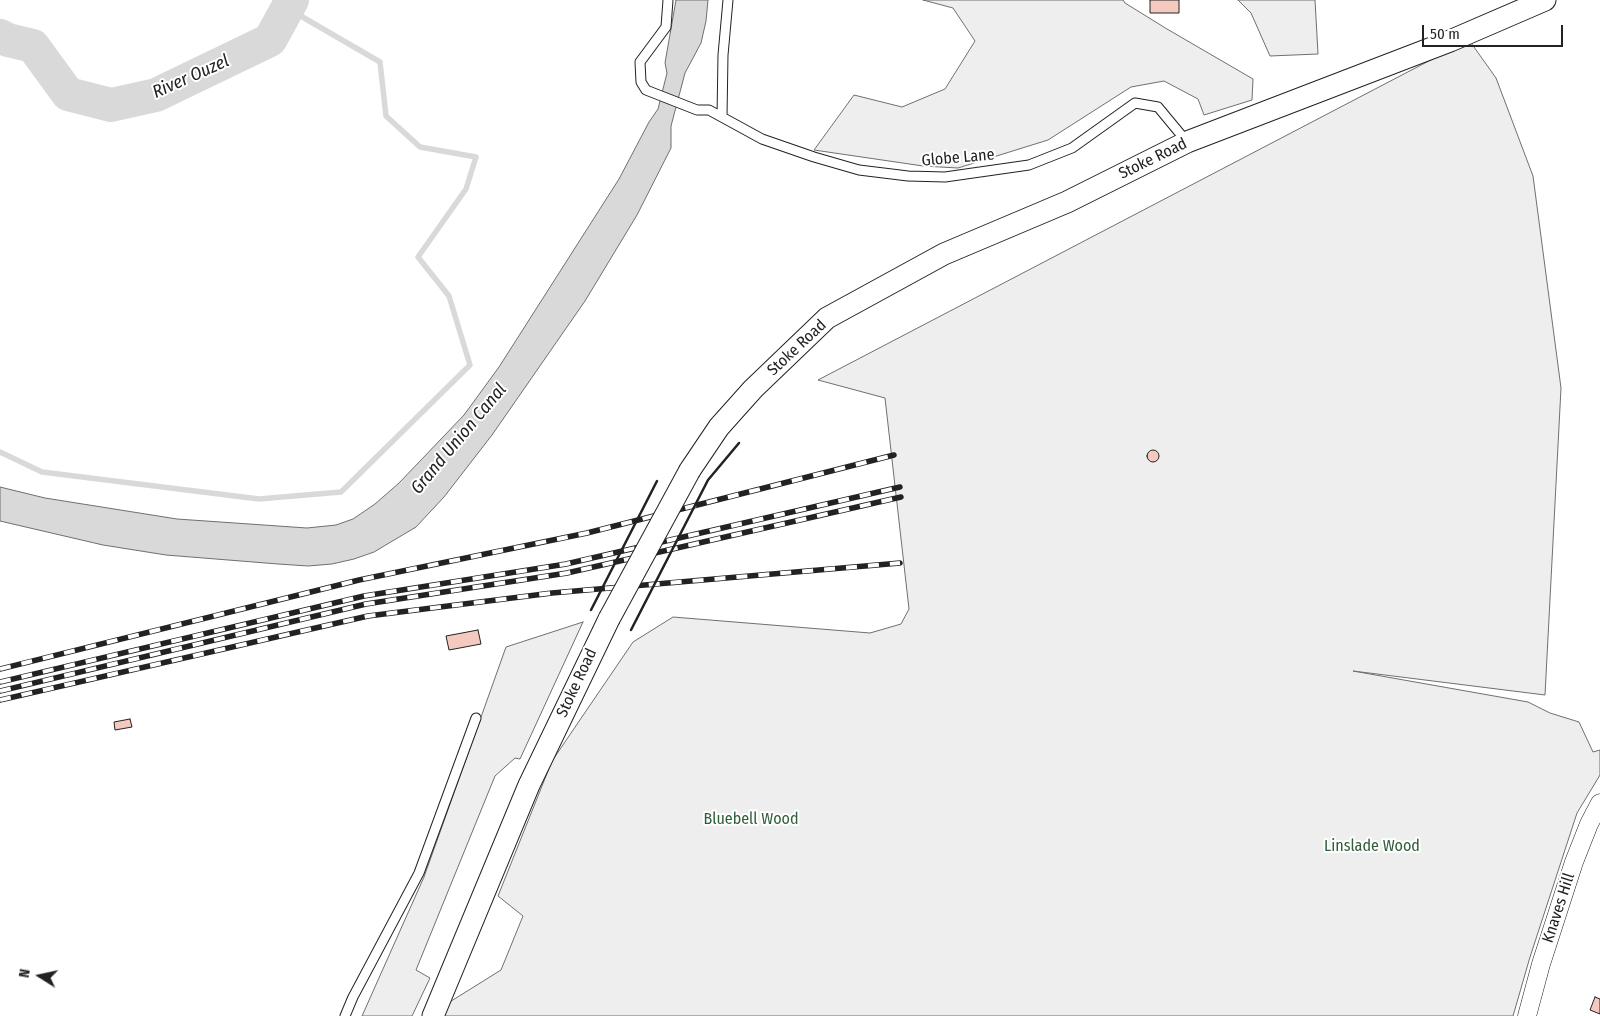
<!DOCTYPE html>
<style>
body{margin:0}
#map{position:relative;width:1600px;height:1016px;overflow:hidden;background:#fff;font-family:"Fira Sans Condensed",sans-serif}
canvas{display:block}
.north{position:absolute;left:15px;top:951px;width:50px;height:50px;-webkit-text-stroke:4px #fff;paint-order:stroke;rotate:280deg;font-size:14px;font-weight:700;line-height:20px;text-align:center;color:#222}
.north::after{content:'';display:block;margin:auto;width:18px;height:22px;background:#222;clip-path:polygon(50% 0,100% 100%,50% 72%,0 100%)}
.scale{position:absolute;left:1422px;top:25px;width:141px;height:22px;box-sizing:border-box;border:2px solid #222;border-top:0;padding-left:6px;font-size:15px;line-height:18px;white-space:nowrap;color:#222;-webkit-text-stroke:4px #fff;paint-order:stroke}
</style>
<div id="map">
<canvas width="1600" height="1016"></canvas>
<div class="north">N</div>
<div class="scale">50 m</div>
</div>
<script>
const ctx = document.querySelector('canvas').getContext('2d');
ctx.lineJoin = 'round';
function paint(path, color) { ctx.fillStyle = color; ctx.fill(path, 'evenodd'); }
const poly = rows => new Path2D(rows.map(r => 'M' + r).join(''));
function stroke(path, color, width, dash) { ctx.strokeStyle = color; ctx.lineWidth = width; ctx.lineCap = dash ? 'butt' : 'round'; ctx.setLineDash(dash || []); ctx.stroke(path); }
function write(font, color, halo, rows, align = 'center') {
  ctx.font = font + ' "Fira Sans Condensed",sans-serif'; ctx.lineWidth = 4; ctx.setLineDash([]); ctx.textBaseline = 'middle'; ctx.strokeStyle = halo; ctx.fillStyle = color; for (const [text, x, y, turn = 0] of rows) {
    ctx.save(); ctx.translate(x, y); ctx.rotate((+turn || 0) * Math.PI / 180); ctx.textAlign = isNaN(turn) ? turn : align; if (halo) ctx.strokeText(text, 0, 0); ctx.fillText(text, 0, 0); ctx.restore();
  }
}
const green = poly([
 [923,0,1123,0,1125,3,1167,29,1253,79,1252,100,1204,115,1198,99,1164,81,1131,87,1048,140,958,168,923,166,814,150,854,95,902,107,945,89,975,41,953,8,923,0],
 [1238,0,1315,0,1318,54,1270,56,1251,13,1238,0],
 [1469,40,1496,78,1533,176,1561,388,1545,695,1353,671,1528,702,1550,713,1579,722,1593,752,1600,750,1600,775,1577,813,1530,957,1513,1016,442,1016,448,1003,501,970,523,916,498,896,552,761,633,642,673,617,870,633,901,624,909,609,885,398,818,380,1469,40],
 [583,622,520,759,515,758,495,776,416,970,430,978,412,1016,362,1016,424,877,506,647,583,622]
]);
const water = poly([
 [676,0,708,0,706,21,701,43,685,73,671,126,671,148,637,215,585,301,492,435,444,497,416,527,374,552,354,559,332,564,308,566,278,564,166,555,103,545,0,521,0,487,45,498,177,519,307,528,336,525,353,519,375,504,399,483,464,415,499,367,619,179,649,122,658,109,667,73,665,63,676,0]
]);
const stream = poly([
 [0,452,42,472,259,499,341,492,470,365,449,296,418,257,466,189,476,157,420,147,386,116,380,62,287,8]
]);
const river = poly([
 [0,36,8,40,33,46,68,94,111,105,156,95,270,40,292,0]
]);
const building = poly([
 [1150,0,1179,0,1179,13,1150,13,1150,0],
 '1147 456a6 6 0 1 1 12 0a6 6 0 1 1-12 0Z',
 [478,630,481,644,449,650,446,636,478,630],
 [130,719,132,727,115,730,114,722,130,719],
 [1595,997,1600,999,1600,1014,1590,1010,1595,997]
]);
const service = poly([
 [668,0,666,27,640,62,641,82,646,90,697,110,709,110,762,139,814,157,859,170,908,176,945,177,1029,165,1072,148,1135,103,1158,107,1187,142],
 [722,117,723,55,728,0],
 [345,1016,353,997,419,873,476,718]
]);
const minor = poly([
 [1527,1016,1541,964,1574,862,1589,824,1600,803]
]);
const tertiary = poly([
 [690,470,719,427,753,389,827,318,944,254,1067,202,1187,142,1450,41,1545,0],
 [433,1016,529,785,609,619]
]);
const rail = poly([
 [0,669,359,580,587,533,894,455],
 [0,682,364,596,566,564,900,487],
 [0,691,366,604,567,573,901,497],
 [0,700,368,616,552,593,900,563]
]);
const tertiaryBridge = poly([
 [609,619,690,470]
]);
const wall = poly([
 [591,610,657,481],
 [631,630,708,480,739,443]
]);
const streetNames = [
 ["Globe Lane",958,158,-5],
 ["Stoke Road",1153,159,-26],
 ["Stoke Road",797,348,-43],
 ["Stoke Road",577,683,-65],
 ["Knaves Hill",1559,908,-72]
];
const parkNames = [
 ["Bluebell Wood",751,820],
 ["Linslade Wood",1372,847]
];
const waterNames = [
 ["River Ouzel",191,77,-24],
 ["Grand Union Canal",459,439,-50]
];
paint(green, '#eee');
stroke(green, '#6f6f6f', 1);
paint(water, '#d9d9d9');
stroke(water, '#6f6f6f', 1);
stroke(stream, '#d9d9d9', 5.5);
stroke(river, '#d9d9d9', 34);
paint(building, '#f3c9c0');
stroke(building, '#222', 1);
stroke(service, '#222', 11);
stroke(minor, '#222', 19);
stroke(tertiary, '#222', 23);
stroke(service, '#fff', 9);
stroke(minor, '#fff', 18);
stroke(tertiary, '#fff', 21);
stroke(rail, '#222', 5.5);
stroke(rail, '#fff', 4, [11]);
stroke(tertiaryBridge, '#222', 23, []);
stroke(tertiaryBridge, '#fff', 21);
stroke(wall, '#222', 2.5);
write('16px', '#222', '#fff', streetNames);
write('16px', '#2f5e38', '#fff', parkNames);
write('italic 18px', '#222', '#fff', waterNames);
</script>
